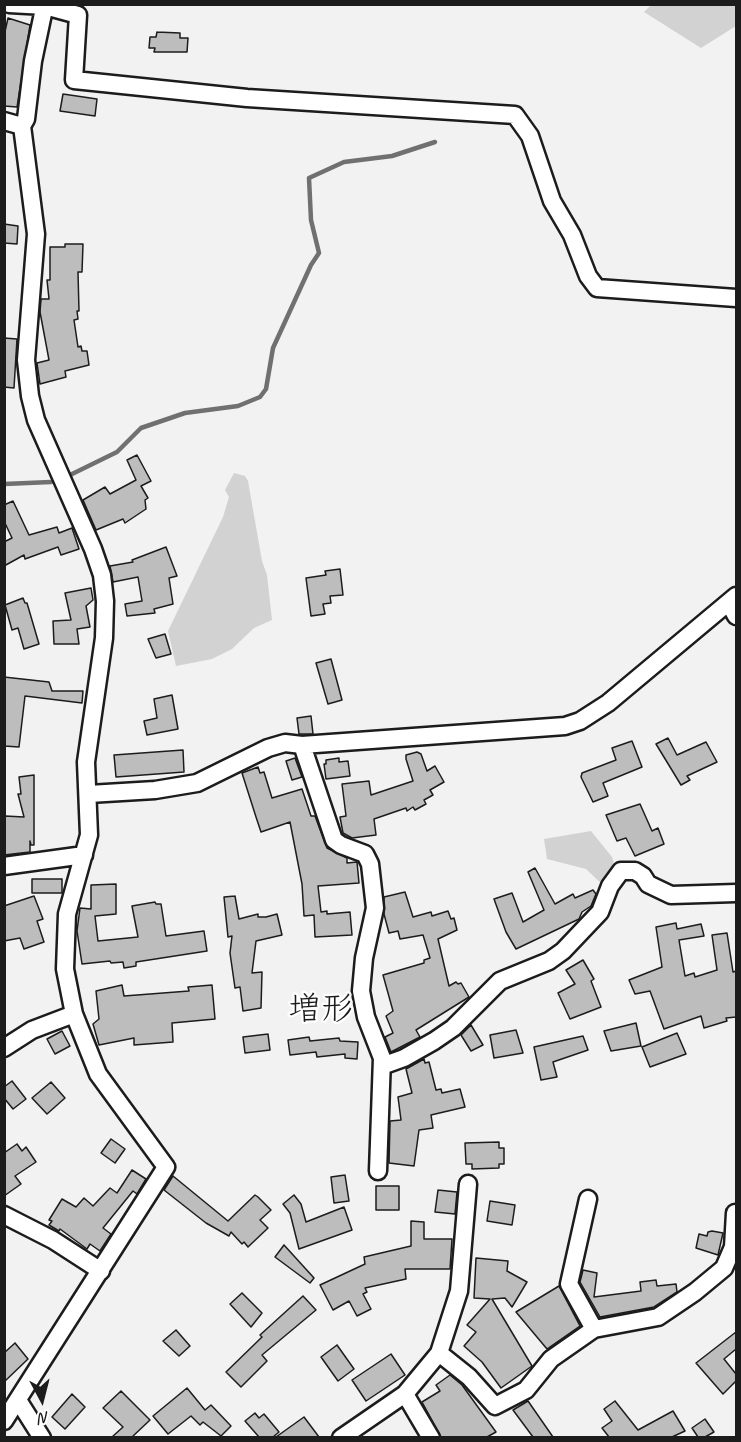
<!DOCTYPE html>
<meta charset="utf-8">
<style>
body{margin:0}
#map{position:relative;width:741px;height:1442px;overflow:hidden;background:#f2f2f2;font-family:Caveat,sans-serif}
canvas{display:block}
.frame{position:absolute;inset:0;border:6px solid #1c1c1c;pointer-events:none}
.north{position:absolute;left:12px;top:1370px;width:60px;height:60px;-webkit-text-stroke:4px #fff;paint-order:stroke;rotate:173deg;font-size:16px;font-weight:700;line-height:24px;text-align:center;color:#1c1c1c}
.north::after{content:'';display:block;margin:auto;width:21px;height:27px;background:#1c1c1c;clip-path:polygon(50% 0,100% 100%,50% 72%,0 100%)}
</style>
<div id="map">
<canvas width="741" height="1442"></canvas>
<div class="frame"></div>
<div class="north">N</div>
</div>
<script>
const ctx = document.querySelector('canvas').getContext('2d');
ctx.lineJoin = 'round';
function paint(path, color) { ctx.fillStyle = color; ctx.fill(path, 'evenodd'); }
const poly = rows => new Path2D(rows.map(r => 'M' + r).join(''));
function stroke(path, color, width, dash) { ctx.strokeStyle = color; ctx.lineWidth = width; ctx.lineCap = dash ? 'butt' : 'round'; ctx.setLineDash(dash || []); ctx.stroke(path); }
function write(font, color, halo, rows, align = 'center') {
  ctx.font = font + ' Caveat,"Klee One",sans-serif'; ctx.lineWidth = 4.5; ctx.setLineDash([]); ctx.textBaseline = 'middle'; ctx.strokeStyle = halo; ctx.fillStyle = color; for (const [text, x, y, turn = 0] of rows) {
    ctx.save(); ctx.translate(x, y); ctx.rotate((+turn || 0) * Math.PI / 180); ctx.textAlign = isNaN(turn) ? turn : align; if (halo) ctx.strokeText(text, 0, 0); ctx.fillText(text, 0, 0); ctx.restore();
  }
}
const green = poly([
 [651,5,736,5,736,26,701,48,644,12],
 [234,473,245,476,248,481,262,561,267,575,272,620,254,628,232,649,212,659,176,666,168,631,223,517,229,497,225,490],
 [591,831,612,857,616,871,606,888,586,869,547,859,544,839]
]);
const stream = poly([
 [70,475,117,452,141,428,185,413,238,406,260,397,266,389,273,348,311,265,319,253,311,220,309,178,344,162,392,156,435,142],
 [4,484,51,482]
]);
const building = poly([
 [8,18,30,25,17,107,4,106,4,36,8,18],
 [157,32,180,33,180,38,188,38,187,52,154,52,155,48,149,48,150,37,156,37,157,32],
 [63,94,97,99,95,116,60,111,63,94],
 [4,224,18,226,17,244,4,243,4,224],
 [65,244,83,244,82,272,78,272,79,311,77,311,78,319,74,320,78,347,81,346,82,351,87,351,89,365,65,371,66,377,40,384,37,363,49,360,40,312,41,299,49,299,47,280,50,280,50,247,65,247,65,244],
 [4,338,17,339,14,388,4,387,4,338],
 [137,455,151,481,141,486,148,498,145,500,146,509,125,523,123,519,96,530,83,500,105,487,110,494,136,480,127,460,137,455],
 [13,501,29,535,57,527,59,533,72,528,79,549,61,555,58,547,25,559,24,555,4,566,4,542,12,538,4,521,4,505,13,501],
 [166,547,177,576,169,578,173,604,154,609,155,613,127,616,125,604,142,601,138,577,113,582,110,566,133,562,132,560,166,547],
 [340,569,343,595,330,596,331,603,323,604,325,614,311,616,306,578,326,575,325,571,340,569],
 [91,588,93,600,86,606,90,627,77,629,79,644,54,644,53,621,71,620,65,593,91,588],
 [23,598,25,603,27,603,39,644,24,649,18,628,12,630,5,605,23,598],
 [165,634,171,654,156,658,148,639,165,634],
 [331,659,342,700,328,704,316,663,331,659],
 [4,677,49,682,52,691,83,691,82,703,25,696,19,747,4,746,4,677],
 [172,695,178,729,147,735,144,721,157,718,154,699,172,695],
 [311,716,313,734,299,734,297,718,311,716],
 [668,738,677,755,706,742,717,762,687,776,690,780,681,785,656,744,668,738],
 [632,741,642,767,603,783,608,796,593,802,581,777,582,773,616,760,612,748,632,741],
 [183,750,184,772,116,777,114,755,183,750],
 [417,752,421,754,427,771,435,766,444,782,430,790,433,795,424,800,426,804,415,810,413,807,407,811,406,808,374,819,376,835,352,838,343,833,340,817,346,816,342,784,369,781,371,795,413,781,406,759,406,755,417,752],
 [295,758,302,777,292,780,286,761,295,758],
 [339,758,339,762,348,761,350,776,326,779,324,764,326,764,326,760,339,758],
 [258,767,260,773,264,772,272,798,302,789,311,816,315,816,327,848,347,858,347,863,357,862,359,883,318,886,321,912,327,911,327,914,350,912,352,935,315,937,314,915,304,916,302,884,290,822,261,832,256,817,242,773,258,767],
 [34,775,34,845,31,845,30,841,30,852,4,855,5,816,24,817,18,794,21,794,19,777,34,775],
 [640,804,652,831,658,828,664,844,635,856,626,838,617,841,606,815,640,804],
 [535,868,555,904,573,894,575,898,593,890,596,894,591,906,582,912,579,919,516,949,506,932,494,899,512,893,523,922,544,910,528,872,535,868],
 [32,879,62,879,62,893,32,893,32,879],
 [116,884,116,914,95,916,98,941,138,937,132,906,155,902,156,904,161,904,166,936,204,931,207,951,136,962,136,966,124,968,123,962,111,963,110,961,82,964,77,931,80,908,91,909,91,885,116,884],
 [405,892,413,917,431,912,432,916,448,911,451,919,454,918,457,930,438,939,449,986,456,982,458,984,461,983,469,997,416,1030,420,1037,391,1052,385,1037,393,1033,386,1016,393,1011,383,975,424,963,424,960,430,958,423,935,400,939,398,931,389,933,384,914,384,897,405,892],
 [34,896,43,919,37,921,44,942,24,949,20,938,4,941,4,906,34,896],
 [235,896,239,919,258,914,258,917,266,917,277,914,282,935,256,941,252,973,262,972,261,1008,243,1011,240,987,235,988,230,953,232,936,228,937,224,897,235,896],
 [676,923,677,929,701,924,704,936,679,940,685,976,694,973,695,977,717,970,712,935,727,933,733,972,736,971,736,1017,726,1018,727,1021,704,1028,701,1016,664,1029,650,991,635,994,629,980,662,967,656,927,676,923],
 [583,960,594,979,591,981,601,1007,570,1019,558,993,575,984,566,970,583,960],
 [122,985,124,996,189,991,188,987,212,985,215,1019,172,1023,173,1042,134,1045,134,1038,99,1045,93,1024,99,1019,96,991,122,985],
 [636,1023,641,1046,611,1051,604,1031,636,1023],
 [471,1025,483,1045,471,1051,461,1035,471,1025],
 [516,1030,523,1053,494,1058,490,1035,516,1030],
 [62,1031,70,1046,55,1054,47,1039,62,1031],
 [677,1033,686,1054,650,1067,642,1047,677,1033],
 [268,1034,270,1050,245,1053,243,1037,268,1034],
 [583,1036,588,1050,553,1062,557,1077,541,1080,534,1047,583,1036],
 [309,1037,310,1041,339,1038,340,1041,358,1042,357,1059,345,1058,345,1054,317,1057,316,1052,290,1055,288,1040,309,1037],
 [424,1059,425,1063,429,1062,436,1090,441,1089,442,1093,460,1089,465,1107,431,1115,433,1128,419,1130,414,1166,389,1163,390,1121,401,1120,398,1097,412,1093,406,1069,424,1059],
 [12,1081,26,1099,13,1109,4,1098,4,1087,12,1081],
 [51,1082,65,1098,47,1114,32,1098,51,1082],
 [111,1139,125,1149,115,1163,101,1153,111,1139],
 [499,1142,499,1148,504,1148,504,1164,499,1164,499,1168,472,1169,472,1164,466,1164,465,1143,499,1142],
 [17,1144,22,1151,26,1147,36,1162,15,1176,21,1184,4,1196,4,1153,17,1144],
 [132,1170,146,1179,137,1194,133,1191,103,1228,111,1234,100,1251,90,1244,87,1249,60,1229,59,1231,49,1225,52,1221,49,1220,62,1199,76,1207,84,1198,93,1206,110,1188,117,1193,132,1170],
 [345,1175,349,1201,334,1203,331,1177,345,1175],
 [173,1176,228,1221,255,1195,258,1197,271,1210,260,1220,268,1228,248,1247,244,1242,242,1244,231,1232,229,1236,206,1223,164,1190,173,1176],
 [376,1186,399,1186,399,1210,376,1210,376,1186],
 [438,1190,457,1192,455,1214,435,1212,438,1190],
 [294,1195,301,1204,306,1222,344,1207,352,1230,299,1249,290,1213,283,1204,294,1195],
 [490,1201,515,1205,512,1225,487,1221,490,1201],
 [411,1221,424,1222,424,1239,452,1239,450,1269,405,1269,406,1279,365,1288,367,1292,363,1294,371,1309,357,1316,349,1301,333,1310,320,1285,365,1264,364,1257,411,1246,411,1221],
 [712,1231,723,1233,718,1255,696,1248,699,1234,707,1236,708,1232,712,1231],
 [284,1245,314,1278,310,1283,275,1257,284,1245],
 [476,1258,508,1261,507,1271,527,1282,512,1307,505,1298,492,1299,532,1366,501,1388,482,1362,464,1346,476,1332,467,1325,490,1299,474,1298,476,1258],
 [583,1270,597,1273,594,1297,641,1291,640,1282,656,1280,657,1286,676,1284,677,1292,654,1307,600,1317,580,1282,583,1270],
 [559,1286,580,1326,547,1349,516,1312,559,1286],
 [242,1293,262,1313,251,1327,230,1304,242,1293],
 [303,1296,316,1310,262,1355,267,1361,241,1387,226,1372,262,1337,260,1335,303,1296],
 [176,1330,190,1346,179,1356,163,1341,176,1330],
 [736,1332,736,1349,724,1359,736,1374,736,1381,723,1394,696,1363,736,1332],
 [15,1343,28,1359,4,1382,4,1353,15,1343],
 [337,1345,354,1369,338,1381,321,1357,337,1345],
 [391,1354,405,1375,366,1401,352,1380,391,1354],
 [450,1375,462,1385,496,1432,487,1437,441,1437,422,1402,440,1391,436,1385,450,1375],
 [187,1388,205,1410,211,1405,231,1426,221,1436,203,1422,200,1425,191,1416,168,1434,153,1416,187,1388],
 [121,1391,150,1420,132,1437,112,1437,123,1427,103,1408,121,1391],
 [72,1394,85,1407,65,1429,52,1417,72,1394],
 [528,1401,553,1437,533,1437,513,1410,528,1401],
 [615,1401,638,1430,673,1411,685,1431,672,1437,609,1437,602,1428,612,1421,604,1409,615,1401],
 [255,1413,259,1418,264,1414,279,1432,273,1437,259,1437,245,1421,255,1413],
 [304,1417,319,1437,276,1437,304,1417],
 [705,1419,714,1432,705,1437,698,1437,692,1428,705,1419]
]);
const minor = poly([
 [9,4,45,6,78,15,74,80,247,98,515,115,530,136,552,201,572,235,588,276,597,288,736,298],
 [4,121,22,126,36,234,26,360,30,396,36,420,93,549,102,575,105,601,104,638,86,762,89,835,67,914,65,969,74,1014,98,1074,166,1167,4,1421],
 [22,126,26,119,33,61,45,4],
 [729,603,736,616],
 [302,745,334,840,341,845,365,854,370,864,375,908,364,958,361,991,366,1017,382,1058,378,1171],
 [89,794,155,790,197,783,268,748,285,743,302,745,565,726,580,721,608,703,736,596],
 [4,866,84,855],
 [4,1048,32,1030,74,1014],
 [382,1066,404,1058,434,1041,453,1028,500,981,549,961,563,951,600,912,610,886,621,871,635,871,643,876,648,884,671,895,736,893],
 [588,1199,569,1284,594,1329],
 [4,1215,53,1240,101,1271],
 [439,1353,469,1377,495,1406,526,1390,551,1359,594,1329,658,1317,695,1292,724,1268,733,1247,735,1213],
 [405,1394,431,1438],
 [18,1400,42,1438],
 [341,1438,405,1394,439,1353,459,1291,468,1184]
]);
const quarterNames = [
 ["増形",321,1010]
];
paint(green, '#d2d2d2');
stroke(stream, '#707070', 4.5);
paint(building, '#bdbdbd');
stroke(building, '#1c1c1c', 1.5);
stroke(minor, '#1c1c1c', 21);
stroke(minor, '#fff', 16);
write('33px', '#1c1c1c', '#fff', quarterNames);
</script>
